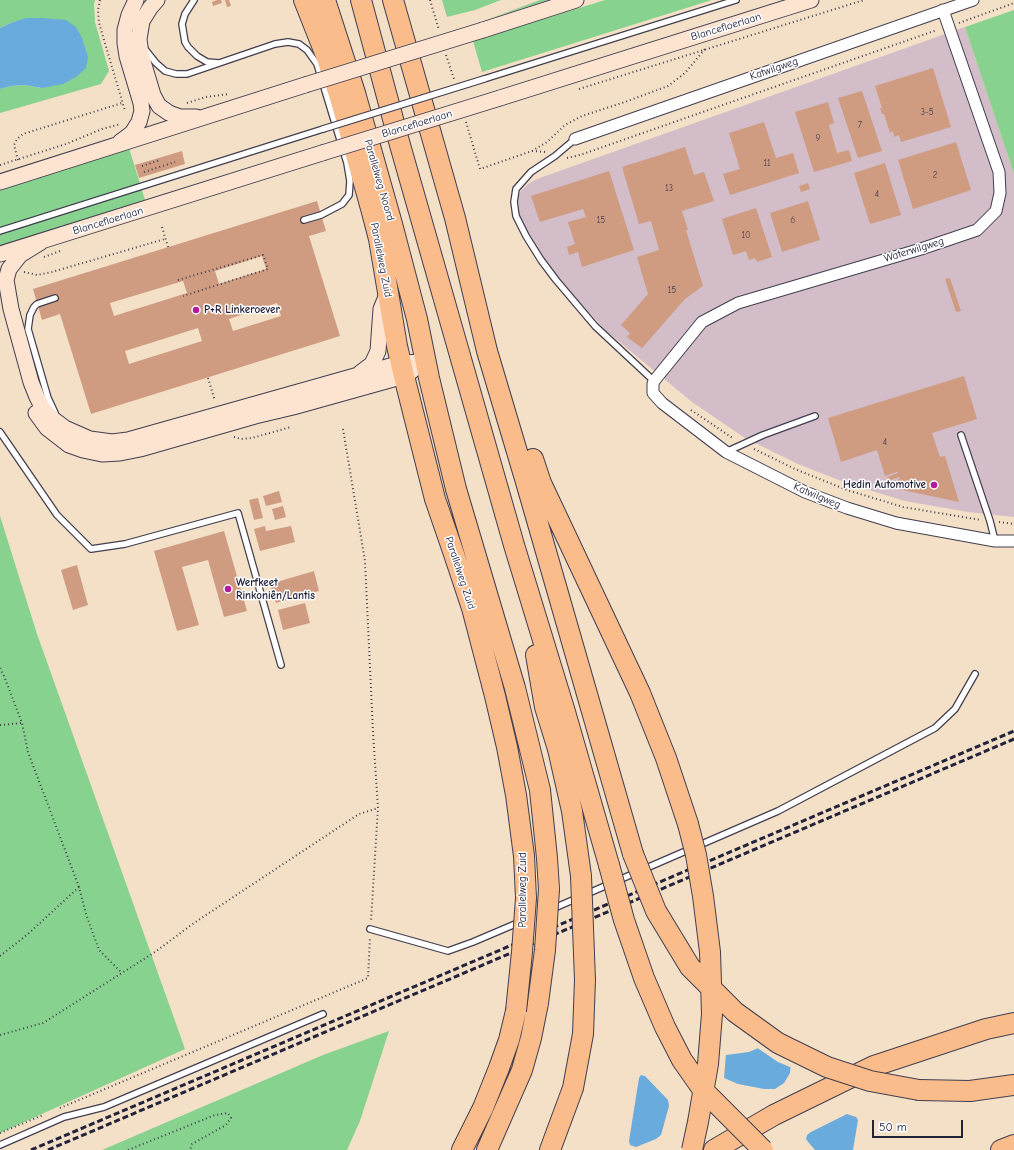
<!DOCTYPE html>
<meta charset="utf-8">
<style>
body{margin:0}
#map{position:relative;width:1014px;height:1150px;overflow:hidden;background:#f3e0c6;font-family:"Comic Neue",sans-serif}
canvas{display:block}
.scale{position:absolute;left:872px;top:1120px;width:91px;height:18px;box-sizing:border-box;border:2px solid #22223b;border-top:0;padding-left:5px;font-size:12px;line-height:14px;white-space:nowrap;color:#22223b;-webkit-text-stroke:3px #fff;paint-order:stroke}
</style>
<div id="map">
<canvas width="1014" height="1150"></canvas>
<div class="scale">50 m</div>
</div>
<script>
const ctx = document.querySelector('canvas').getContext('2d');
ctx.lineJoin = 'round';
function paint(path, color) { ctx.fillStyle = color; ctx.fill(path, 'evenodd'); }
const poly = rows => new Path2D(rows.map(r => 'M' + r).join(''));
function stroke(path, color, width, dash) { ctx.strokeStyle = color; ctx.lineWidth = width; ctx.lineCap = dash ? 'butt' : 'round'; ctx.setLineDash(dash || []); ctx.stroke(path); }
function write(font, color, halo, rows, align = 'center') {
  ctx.font = font + ' "Comic Neue",sans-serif'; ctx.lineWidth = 3; ctx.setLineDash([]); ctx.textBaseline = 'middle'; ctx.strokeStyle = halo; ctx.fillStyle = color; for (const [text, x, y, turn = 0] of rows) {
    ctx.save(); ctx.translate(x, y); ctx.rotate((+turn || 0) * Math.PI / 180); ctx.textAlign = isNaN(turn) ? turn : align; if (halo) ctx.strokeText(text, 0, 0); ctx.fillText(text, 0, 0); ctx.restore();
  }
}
const industrial = poly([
 [965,27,1014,174,1014,517,968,512,905,501,849,484,798,464,745,438,692,402,605,330,559,280,542,259,527,235,518,216,515,202,521,191,528,184,537,179]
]);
const green = poly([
 [0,0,95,0,94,4,95,22,109,71,101,84,0,113,0,89,11,86,24,85,42,88,11,23,0,28],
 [442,0,501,0,475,10,447,17],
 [540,0,548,0,489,19],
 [605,0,712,0,482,72,473,41],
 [1014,10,1014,174,965,27],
 [129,148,145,200,0,246,0,188],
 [0,516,37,634,185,1049,0,1133],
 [389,1031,360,1121,347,1150,102,1150,323,1055]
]);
const water = poly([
 [26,18,42,18,66,20,76,27,82,38,88,57,86,68,76,77,63,84,42,88,24,85,11,86,0,89,0,28,11,23],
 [765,1045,791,1061,790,1073,784,1083,775,1089,764,1089,738,1084,717,1075,719,1056,749,1052],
 [641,1075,645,1076,668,1100,669,1106,661,1135,656,1139,636,1147,630,1145,629,1141,639,1078],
 [847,1114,856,1117,858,1120,853,1150,815,1150,809,1143,806,1139,807,1135,811,1132]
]);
const pier = poly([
 [765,1043,793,1061,792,1068,778,1062,756,1047],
 [726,1053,724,1079,724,1080,715,1076,717,1055]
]);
const building = poly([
 [217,0,221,0,222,3,213,6,212,2],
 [225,0,229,0,231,6,227,7],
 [933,68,951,127,901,142,899,135,894,137,893,131,890,133,884,114,882,114,880,108,882,108,875,86],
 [862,91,882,151,858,158,838,98],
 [828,102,834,123,829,125,837,153,849,150,852,161,814,172,795,112],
 [764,122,776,158,793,153,799,173,730,195,723,174,740,169,729,133],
 [956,142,971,190,913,209,898,160],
 [685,147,694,175,704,172,714,201,682,211,688,230,686,230,703,286,685,299,642,348,627,337,630,333,621,325,648,294,637,257,659,250,651,221,639,224,622,167],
 [182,151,185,164,139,178,135,165],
 [885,163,901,215,870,224,854,173],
 [609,171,634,250,582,267,578,252,569,255,567,247,575,244,568,222,586,217,583,209,540,222,531,196],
 [808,183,810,189,801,192,799,186],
 [317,201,326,231,309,236,340,336,91,414,60,314,42,320,33,289],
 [262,256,266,269,219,284,215,271],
 [183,281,187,293,114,316,110,303],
 [277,303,281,316,233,331,229,319],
 [198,328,202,341,129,364,125,351],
 [808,201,820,240,782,252,770,213],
 [756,208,772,257,757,262,755,258,749,260,746,251,733,255,722,219],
 [950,278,961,311,956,312,945,279],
 [964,376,977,419,932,433,940,457,945,456,959,502,884,486,884,484,900,479,899,477,888,481,887,477,898,473,897,472,885,476,877,450,841,462,828,418],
 [279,491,282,502,266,506,263,496],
 [258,498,263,518,254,520,249,500],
 [283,506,286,517,275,520,272,509],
 [265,526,266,531,291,526,295,542,260,551,254,529],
 [224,531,247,611,224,617,208,560,182,567,199,625,177,631,154,551],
 [77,565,88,605,73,610,61,570],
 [314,571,319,591,276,603,270,584],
 [305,603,310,623,283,630,278,610]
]);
const path = poly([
 [100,0,98,10,99,23,125,111],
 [430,0,439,30],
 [959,23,1014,3],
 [446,55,454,79],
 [579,89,864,0],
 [187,103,206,97,229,94],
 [466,122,480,169,532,151,547,142,565,125,582,116,625,102,668,86,685,73,705,49],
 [532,151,546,152],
 [567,158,580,155,937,30],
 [18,160,14,145,17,139,23,134,122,103],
 [0,165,66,144,102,129,121,124],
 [142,166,160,160],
 [144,172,175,162],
 [162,227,168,247],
 [44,257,60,251],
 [24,272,37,275,52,272,165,239],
 [178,280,263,255,268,269,183,296],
 [208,378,215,401],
 [691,410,734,439],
 [343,429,365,561,373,732,378,808,371,921],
 [234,437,241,439,252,438,291,427],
 [754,449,795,469,847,490,903,507,981,520],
 [999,522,1014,524],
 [0,668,4,676,22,723,28,752,79,887],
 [0,725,22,723],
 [0,956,28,934,79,887,86,914,99,950,122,973],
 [0,1035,43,1023,155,952,194,923,359,814,378,808],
 [60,1108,368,978,370,937],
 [0,1133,43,1115],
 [128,1150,215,1115,228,1113,231,1118,226,1125,192,1144,190,1150]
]);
const lane = poly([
 [194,0,185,14,182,24,185,42,188,47,197,56,207,62,219,63],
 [144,48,156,63,165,71,176,74,187,74,275,44,288,42,299,44,307,50,317,64,347,163,350,181,349,195,342,204,321,215,304,220],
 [484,79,736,0],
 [575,139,555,156,531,172,516,189,514,202,516,216,526,236,541,260,556,280,595,326,654,381],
 [0,231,323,129],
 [55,298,37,304,34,307,30,315,28,329,48,398,55,413],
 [0,432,57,515,91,549,125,544,238,513,281,665],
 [961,435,990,521,995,541],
 [726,452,763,435,815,416],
 [552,909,778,811,935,728,955,709,975,674],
 [370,929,448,951,473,942,520,922],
 [0,1145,64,1117,104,1107,323,1014]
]);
const street = poly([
 [943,10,999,172,1000,193,996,211,977,230,921,249,738,303,702,322,654,381,653,384,653,393,662,403,726,452,805,492,847,508,896,523,995,541,1014,541],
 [575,139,973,0]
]);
const secondary = poly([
 [157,0,150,8,142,21,139,39,141,55,153,95,159,106,169,113,180,117,196,117],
 [483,30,576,0],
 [500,98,811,0],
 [120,142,132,133,139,122,142,111,141,103,127,56,125,43,125,30,129,15,136,0],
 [0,182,305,85],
 [41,242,20,255,9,269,6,280,11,309,31,382,37,397,43,409,53,419,65,428,90,439,112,442,128,440,401,363,425,362],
 [0,254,322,153],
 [360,373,372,364,378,351,381,309,388,292],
 [36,413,47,428,69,445,83,450,102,454,120,453,140,449,255,416,293,407,404,376,412,371]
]);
const highway = poly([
 [304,0,327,58,340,97,372,212,379,239,397,346,404,376,435,499,454,554,472,608,495,696,507,747,516,795,524,856,526,898],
 [325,0,355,93,392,224,417,319,429,378,456,489,515,688,540,790,547,858,549,889],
 [361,0,400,145,514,545,565,712,609,865],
 [393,0,455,218,487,351,526,482,633,854],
 [533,459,541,483,640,693,666,758,688,824],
 [536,655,545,707,558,749,572,811,581,876],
 [919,1090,970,1091,1014,1085],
 [462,1150,483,1108,499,1068,509,1040,516,1011],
 [487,1150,522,1070,531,1038,538,1003],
 [550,1150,573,1088,583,1034,585,980],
 [714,1150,774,1115,874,1066,986,1029,1014,1023],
 [1001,1150,1014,1145]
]);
const rail = poly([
 [31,1150,1014,731],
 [48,1150,1014,739]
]);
const laneBridge = poly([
 [323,129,484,79]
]);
const secondaryBridge = poly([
 [305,85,483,30],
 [322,153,500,98]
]);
const highwayBridge = poly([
 [688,824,696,855,703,896,710,952,712,1014,708,1064,698,1122,692,1150],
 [633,854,656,911,690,967,735,1012,778,1043,827,1067,870,1081,919,1090],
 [609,865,624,920,644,978,665,1027,682,1060,703,1090,763,1150],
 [581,876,585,980],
 [538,1003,545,950,549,889],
 [516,1011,522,952,526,898]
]);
const markers = [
 [196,310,4,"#b5179e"],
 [934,485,4,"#b5179e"],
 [228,589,4,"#b5179e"]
];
const numberNames = [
 ["3-5",927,112],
 ["7",860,125],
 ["9",818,138],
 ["11",767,163],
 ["2",935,175],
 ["13",669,188],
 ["4",877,194],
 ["15",601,220],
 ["6",793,220],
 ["10",746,235],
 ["15",672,290],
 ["4",885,442]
];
const streetNames = [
 ["Blancefloerlaan",726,27,-17],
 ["Katwilgweg",774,69,-19],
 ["Blancefloerlaan",417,124,-17],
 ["Parallelweg Noord",379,180,74],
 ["Blancefloerlaan",108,221,-17],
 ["Waterwilgweg",914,250,-17],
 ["Parallelweg Zuid",381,260,79],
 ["Katwilgweg",817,496,23],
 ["Parallelweg Zuid",460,573,72],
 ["Parallelweg Zuid",523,890,-90]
];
const poiNames = [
 ["P+R Linkeroever",204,310],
 ["Hedin Automotive",926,485,"right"],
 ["Werfkeet",236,583],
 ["Rinkoniên/Lantis",236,596]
];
paint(industrial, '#d2bdc8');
paint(green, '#88d28f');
paint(water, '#69abdd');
paint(pier, '#f3e0c6');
paint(building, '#cf9c82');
stroke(lane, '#413e50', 8);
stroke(street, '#413e50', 13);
stroke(secondary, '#413e50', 17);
stroke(highway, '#413e50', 22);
stroke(path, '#413e50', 2, [1, 3]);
stroke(lane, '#fff', 5.5);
stroke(street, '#fff', 11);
stroke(secondary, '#fde4d1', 15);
stroke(highway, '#fabc8b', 20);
stroke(rail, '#22223b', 3, [6, 3]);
stroke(laneBridge, '#413e50', 8, []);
stroke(secondaryBridge, '#413e50', 17, []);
stroke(highwayBridge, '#413e50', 22, []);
stroke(laneBridge, '#fff', 5.5);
stroke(secondaryBridge, '#fde4d1', 15);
stroke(highwayBridge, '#fabc8b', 20);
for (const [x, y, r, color] of markers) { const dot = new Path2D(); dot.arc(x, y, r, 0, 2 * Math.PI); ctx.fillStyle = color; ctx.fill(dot); stroke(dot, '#fff', 1.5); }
write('9px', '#4d404d', null, numberNames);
write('11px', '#22223b', '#fff', streetNames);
write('bold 11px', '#22223b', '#fff', poiNames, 'left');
</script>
